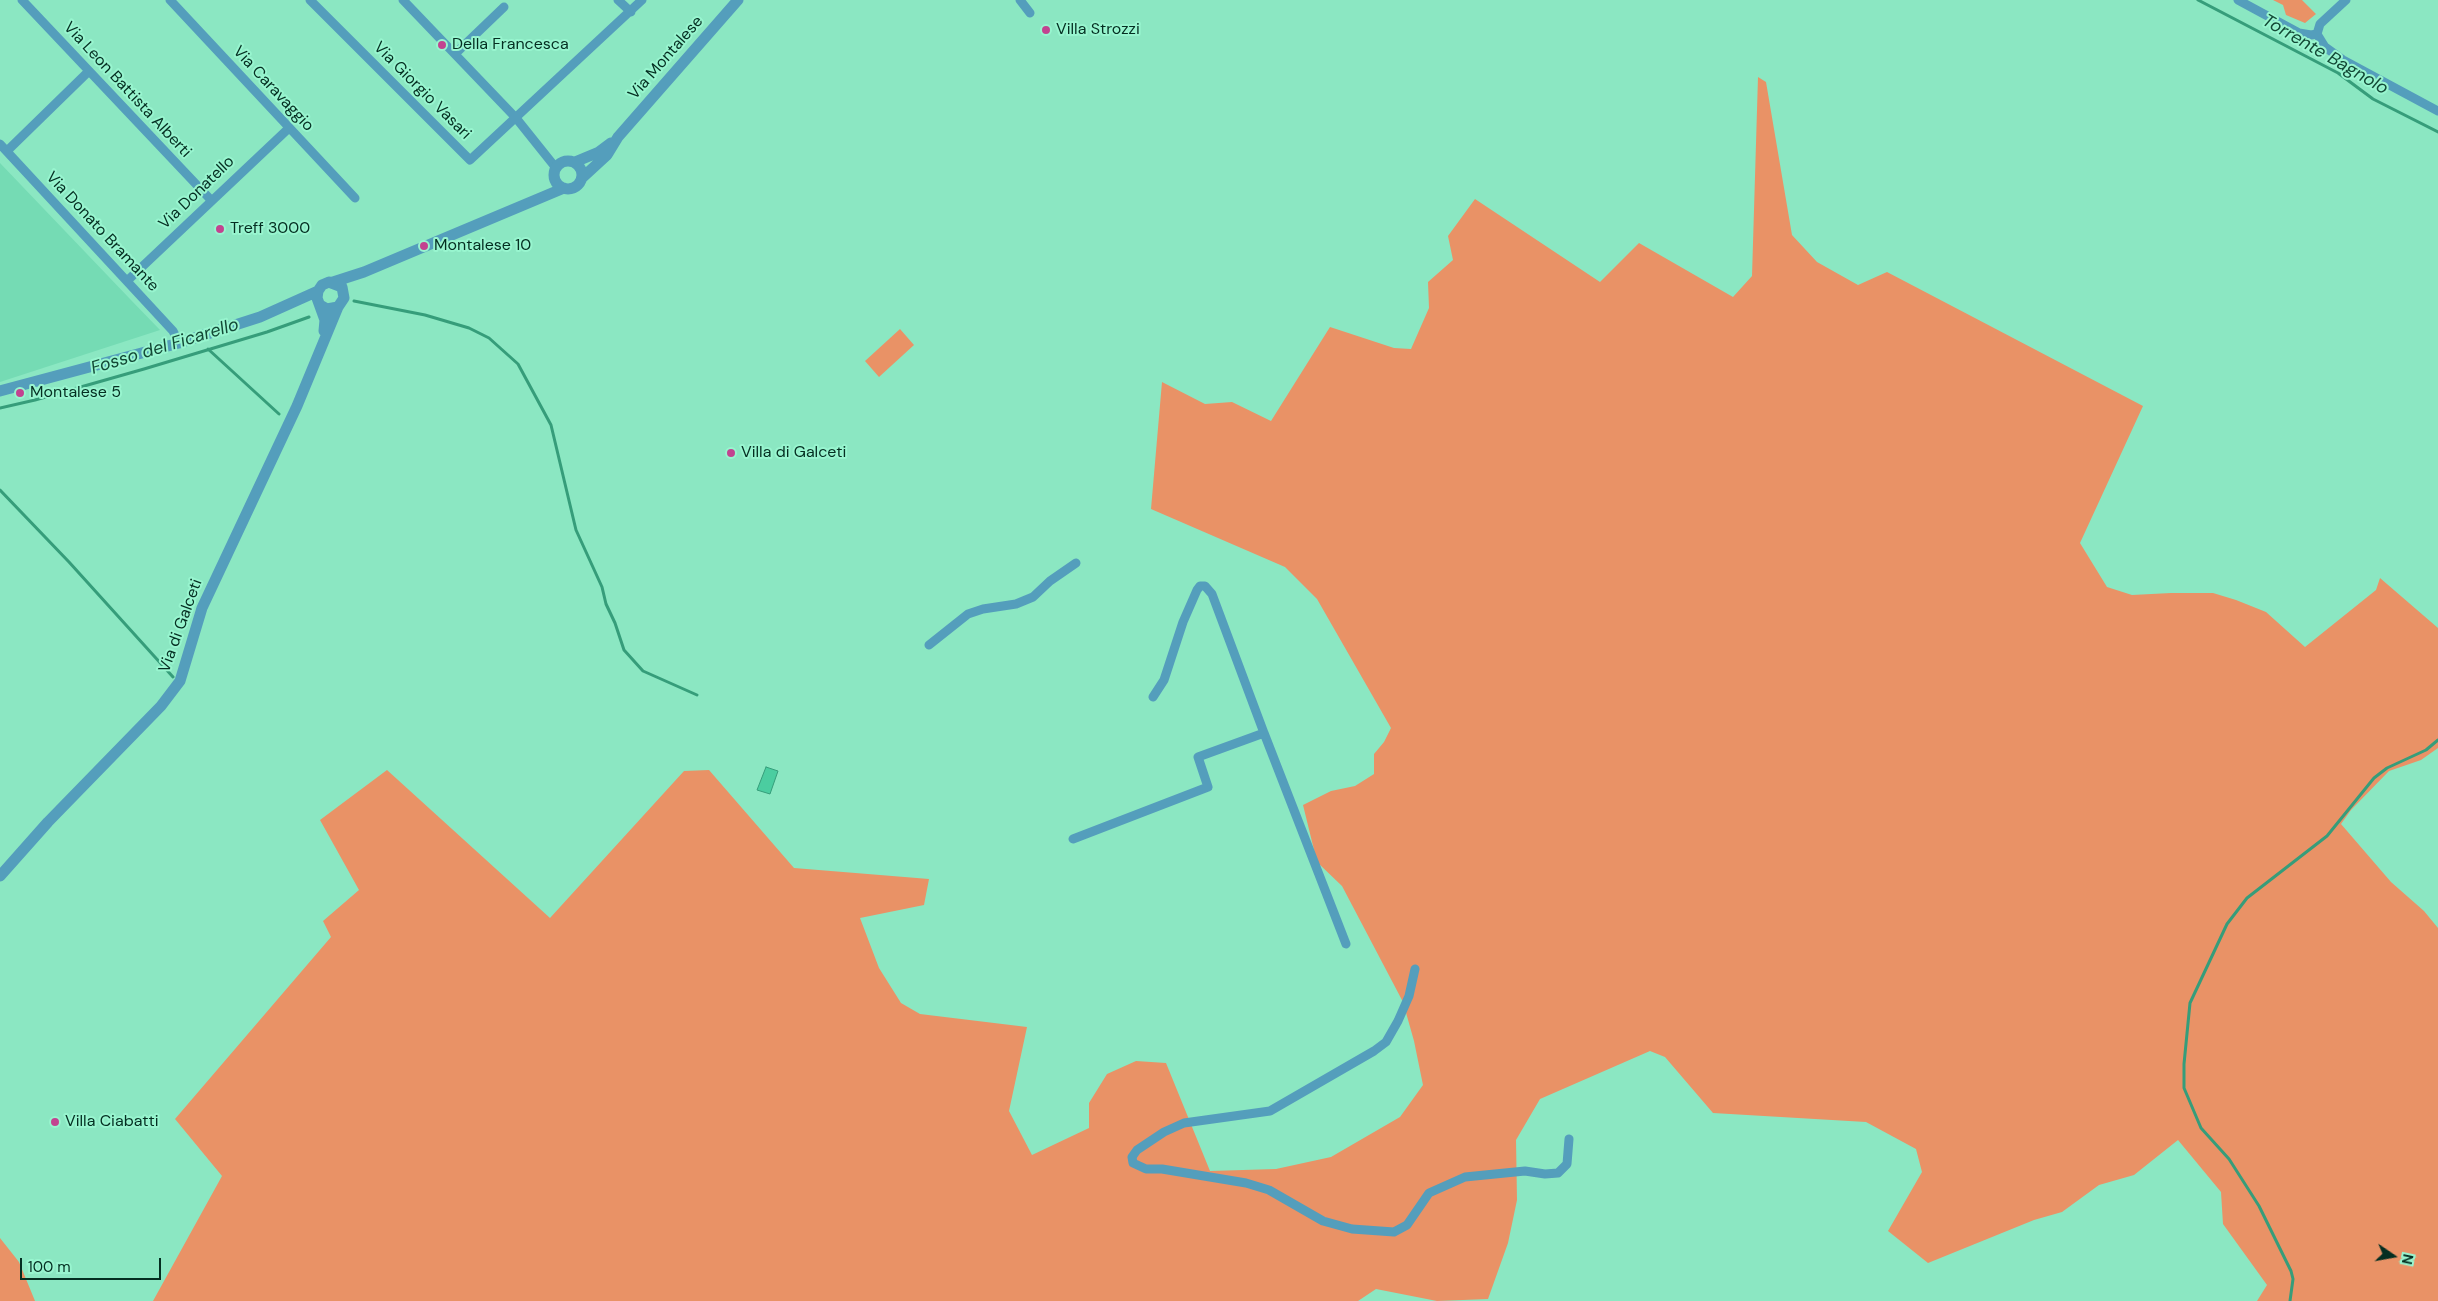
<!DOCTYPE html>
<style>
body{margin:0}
#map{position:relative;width:2438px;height:1301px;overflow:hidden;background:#8be7c2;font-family:"DM Sans",sans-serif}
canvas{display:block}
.north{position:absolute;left:2368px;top:1231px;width:50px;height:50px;-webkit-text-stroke:4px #98f5cf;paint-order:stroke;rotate:102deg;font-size:14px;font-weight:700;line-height:20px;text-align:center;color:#042e21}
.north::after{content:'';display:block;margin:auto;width:18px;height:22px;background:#042e21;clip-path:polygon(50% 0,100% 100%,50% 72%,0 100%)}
.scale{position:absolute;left:20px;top:1258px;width:141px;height:22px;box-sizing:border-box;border:2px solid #042e21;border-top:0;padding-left:6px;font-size:15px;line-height:18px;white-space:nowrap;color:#042e21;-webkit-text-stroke:4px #98f5cf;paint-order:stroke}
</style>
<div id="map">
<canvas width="2438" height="1301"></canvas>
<div class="north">N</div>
<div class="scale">100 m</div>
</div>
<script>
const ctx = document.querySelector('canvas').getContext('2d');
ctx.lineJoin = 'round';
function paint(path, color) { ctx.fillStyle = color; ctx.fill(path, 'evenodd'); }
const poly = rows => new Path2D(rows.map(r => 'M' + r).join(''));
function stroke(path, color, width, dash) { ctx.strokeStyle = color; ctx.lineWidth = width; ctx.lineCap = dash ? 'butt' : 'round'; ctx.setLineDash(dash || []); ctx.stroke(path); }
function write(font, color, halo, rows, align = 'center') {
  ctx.font = font + ' "DM Sans",sans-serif'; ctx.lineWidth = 4; ctx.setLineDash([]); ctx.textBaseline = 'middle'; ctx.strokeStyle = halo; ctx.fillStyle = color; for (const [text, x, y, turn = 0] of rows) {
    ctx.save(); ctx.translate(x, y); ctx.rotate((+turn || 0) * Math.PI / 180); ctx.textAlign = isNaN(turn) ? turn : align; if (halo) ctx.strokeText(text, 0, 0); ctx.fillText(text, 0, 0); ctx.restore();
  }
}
const built = poly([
 [0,163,130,299,160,330,0,382]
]);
const green = poly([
 [2273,0,2302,0,2316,14,2305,23,2286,15,2283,5],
 [1758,77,1766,82,1792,235,1817,262,1858,285,1887,272,2143,406,2080,543,2107,587,2132,595,2171,593,2213,593,2236,600,2266,612,2305,647,2376,590,2380,578,2438,628,2438,748,2421,760,2389,771,2351,810,2341,824,2391,882,2424,911,2438,928,2438,1301,2257,1301,2267,1285,2223,1224,2221,1192,2178,1140,2134,1175,2099,1185,2062,1212,2034,1220,1928,1263,1888,1231,1922,1172,1916,1149,1866,1122,1713,1113,1665,1057,1650,1051,1540,1099,1516,1140,1517,1200,1508,1243,1488,1299,1437,1301,1376,1289,1358,1301,153,1301,222,1176,175,1119,331,937,323,921,359,890,320,820,387,770,550,918,684,771,709,770,794,868,929,879,924,905,860,918,879,968,901,1003,920,1014,1027,1027,1009,1111,1032,1155,1089,1128,1089,1103,1107,1074,1136,1061,1166,1063,1210,1171,1276,1169,1331,1157,1400,1117,1423,1085,1414,1041,1403,1002,1342,886,1317,862,1303,805,1331,791,1355,786,1374,774,1374,754,1384,742,1391,728,1317,599,1285,567,1151,509,1162,382,1205,404,1232,402,1271,421,1330,327,1394,348,1411,349,1429,308,1428,282,1453,260,1448,236,1475,199,1600,282,1639,243,1733,297,1752,276],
 [900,329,914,345,879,377,865,361],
 [0,1238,19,1262,35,1301,0,1301]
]);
const water = poly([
 [766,767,778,771,770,794,757,790,766,767]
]);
const stream = poly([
 [2198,0,2338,73,2373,99,2438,132],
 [354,301,425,315,469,328,489,338,518,364,551,425,576,530,602,587,606,604,615,623,624,650,643,671,697,695],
 [208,349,279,414],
 [0,408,35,400,144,369,267,332,309,317],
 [0,490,69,562,173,677],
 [2290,1301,2293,1279,2291,1271,2259,1206,2229,1159,2201,1128,2184,1088,2184,1064,2190,1003,2227,924,2247,898,2327,836,2374,778,2387,768,2426,750,2438,740]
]);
const minor = poly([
 [22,0,211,200],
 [170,0,355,198],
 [310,0,470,160,642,0],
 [403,0,516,118,556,168],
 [618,0,631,12],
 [1020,0,1030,13],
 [2238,0,2299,33,2311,35,2317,34],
 [2317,34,2325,47,2343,60,2438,111],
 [2317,34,2320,24,2346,0],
 [455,54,504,7],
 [0,144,173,331,179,343],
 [7,151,89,71],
 [127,281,289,128],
 [929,645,968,614,983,609,1016,604,1033,597,1050,581,1076,563],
 [1264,733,1346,944],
 [1073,839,1208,787,1198,757,1264,733,1212,594,1205,586,1200,586,1197,590,1183,622,1164,680,1153,697],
 [1415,969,1409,996,1398,1021,1386,1042,1374,1051,1270,1111,1184,1123,1164,1132,1137,1150,1132,1157,1133,1163,1146,1169,1162,1169,1246,1183,1269,1190,1323,1221,1352,1229,1394,1232,1407,1225,1429,1193,1465,1177,1525,1171,1545,1174,1558,1173,1567,1164,1569,1139]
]);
const tertiary = poly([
 '554 175a14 14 0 1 1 28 0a14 14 0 1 1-28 0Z',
 [575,162,599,152,611,143],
 [582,178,607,155,618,137,738,0],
 [333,282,364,272,564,188],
 [320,305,327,309,338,307,344,298,342,287,329,282,322,285,318,291,317,298,325,320,324,331],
 [0,391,179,343,260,317,318,291],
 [0,876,48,822,161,706,180,681,202,608,297,406,338,307]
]);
const markers = [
 [1046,30,5,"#c24390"],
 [442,45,5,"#c24390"],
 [220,229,5,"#c24390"],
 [424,246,5,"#c24390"],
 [20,393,5,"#c24390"],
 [731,453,5,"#c24390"],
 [55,1122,5,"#c24390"]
];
const poiNames = [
 ["Villa Strozzi",1056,30],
 ["Della Francesca",452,45],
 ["Treff 3000",230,229],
 ["Montalese 10",434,246],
 ["Montalese 5",30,393],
 ["Villa di Galceti",741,453],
 ["Villa Ciabatti",65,1122]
];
const streetNames = [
 ["Via Montalese",666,58,-49],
 ["Via Caravaggio",273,89,47],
 ["Via Leon Battista Alberti",127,90,47],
 ["Via Giorgio Vasari",422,91,45],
 ["Via Donatello",197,193,-44],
 ["Via Donato Bramante",102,232,47],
 ["Via di Galceti",181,626,-70]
];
const waterNames = [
 ["Torrente Bagnolo",2325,55,30],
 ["Fosso del Ficarello",165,347,-17]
];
paint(built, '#75dbb4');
paint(green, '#e99266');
paint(water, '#4bcda0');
stroke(water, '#369d7a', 1);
stroke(stream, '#369d7a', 3);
stroke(minor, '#549ebc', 9);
stroke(tertiary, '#549ebc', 11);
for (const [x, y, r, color] of markers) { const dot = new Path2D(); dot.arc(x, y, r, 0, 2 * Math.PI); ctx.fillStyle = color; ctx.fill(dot); stroke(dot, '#98f5cf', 2); }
write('16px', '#042e21', '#98f5cf', poiNames, 'left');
write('16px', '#042e21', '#98f5cf', streetNames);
write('italic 18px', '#134936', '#98f5cf', waterNames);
</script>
